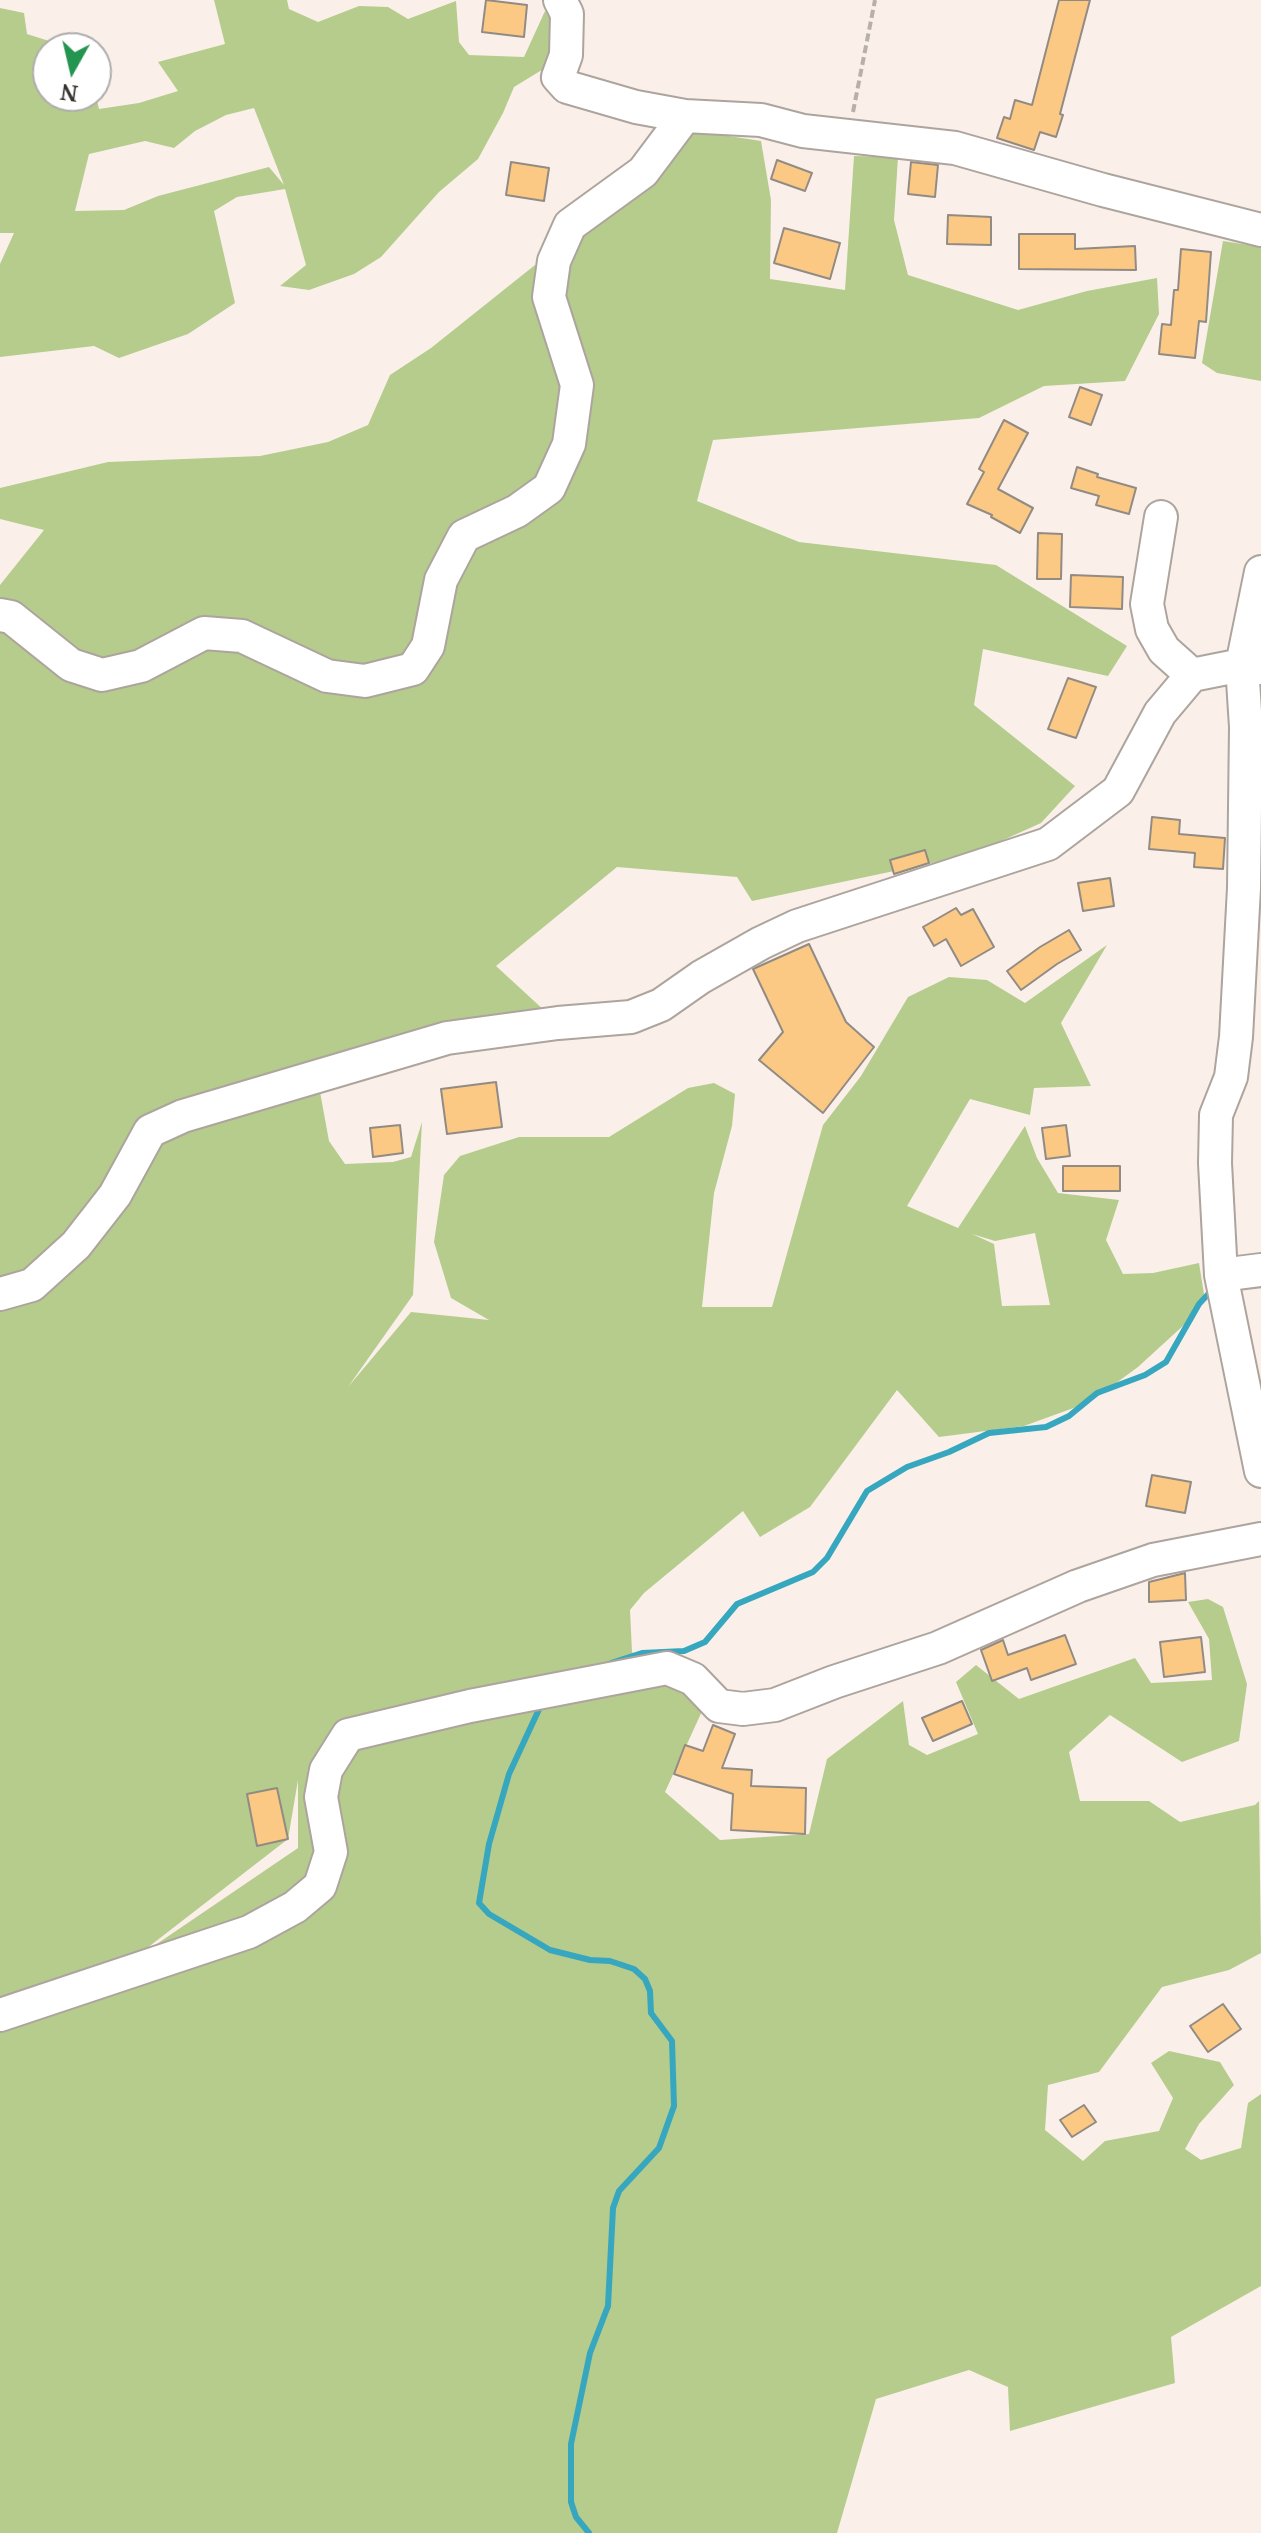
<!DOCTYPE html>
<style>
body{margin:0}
#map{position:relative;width:1261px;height:2533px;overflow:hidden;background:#faf0e9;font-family:"Noto Serif",serif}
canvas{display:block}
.north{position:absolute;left:32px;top:32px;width:80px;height:80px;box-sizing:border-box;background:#fff;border:2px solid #afadac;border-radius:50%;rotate:188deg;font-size:22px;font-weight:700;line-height:32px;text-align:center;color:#373330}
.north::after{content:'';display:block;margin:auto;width:28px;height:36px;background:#239550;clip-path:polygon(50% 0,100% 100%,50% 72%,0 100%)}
</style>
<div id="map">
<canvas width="1261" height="2533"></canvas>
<div class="north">N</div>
</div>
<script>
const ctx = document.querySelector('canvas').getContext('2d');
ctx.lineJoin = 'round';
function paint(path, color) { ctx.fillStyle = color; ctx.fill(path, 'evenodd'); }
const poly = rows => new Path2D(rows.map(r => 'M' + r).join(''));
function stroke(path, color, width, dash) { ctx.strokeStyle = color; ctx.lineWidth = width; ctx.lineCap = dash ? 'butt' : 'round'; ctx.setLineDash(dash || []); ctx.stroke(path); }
const green = poly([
 [214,0,287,0,289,9,318,22,359,6,388,7,408,19,456,1,459,42,469,55,524,57,545,11,561,31,550,65,514,87,503,113,478,159,439,192,381,257,354,274,309,290,280,286,306,265,285,189,237,197,214,211,235,303,188,334,119,358,94,346,0,357,0,264,14,233,0,233,0,8,24,13,27,34,71,48,48,48,48,96,96,96,99,109,139,103,178,91,158,62,225,44],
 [254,108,284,185,269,167,158,196,124,210,75,211,89,154,145,141,174,148,195,131,226,115],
 [680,124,716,134,761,141,771,200,770,279,845,290,854,156,898,157,894,220,908,275,1018,310,1087,291,1157,278,1159,314,1125,381,1044,386,979,418,713,440,697,501,799,542,996,565,1127,646,1108,676,983,649,974,705,1075,786,1041,823,970,855,752,901,737,877,617,867,496,966,558,1023,318,1081,329,1141,345,1164,393,1162,411,1157,422,1122,413,1295,348,1387,411,1312,489,1320,451,1298,434,1242,444,1175,460,1156,519,1137,609,1137,688,1088,714,1083,735,1094,732,1126,714,1193,702,1307,772,1307,823,1125,861,1076,908,997,949,977,987,980,1025,1003,1107,945,1061,1023,1091,1086,1034,1088,1030,1115,970,1099,907,1206,958,1228,1025,1126,1037,1158,1058,1193,1119,1200,1106,1240,1123,1274,1153,1273,1199,1263,1204,1294,1185,1324,1138,1367,1090,1402,1024,1426,939,1437,897,1390,810,1507,760,1537,743,1511,644,1593,630,1610,632,1652,642,1664,709,1696,665,1792,720,1840,809,1834,827,1759,903,1701,909,1745,927,1755,978,1734,956,1682,976,1665,1019,1699,1135,1658,1151,1683,1212,1680,1209,1639,1188,1602,1208,1599,1223,1607,1247,1684,1239,1741,1182,1762,1110,1715,1069,1752,1080,1801,1149,1801,1180,1822,1255,1805,1259,1801,1261,1953,1229,1970,1162,1987,1099,2072,1048,2085,1045,2130,1083,2161,1105,2141,1159,2131,1173,2098,1151,2063,1169,2051,1220,2062,1234,2085,1199,2124,1185,2149,1201,2160,1241,2148,1248,2103,1261,2094,1261,2286,1171,2337,1175,2383,1010,2431,1008,2387,969,2370,876,2399,837,2533,0,2533,0,585,44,530,0,519,0,488,108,462,260,456,328,442,368,425,390,375,431,348,535,265,565,301,569,264,588,228],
 [1035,1233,1050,1305,1002,1306,994,1244,972,1234,995,1241],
 [298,1780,298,1848,120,1969,288,1839],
 [1223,241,1261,247,1261,381,1217,373,1202,363]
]);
const stream = poly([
 [611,1663,642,1653,684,1651,705,1642,737,1604,813,1572,827,1558,867,1491,907,1467,949,1452,989,1433,1046,1427,1069,1416,1097,1393,1145,1375,1166,1362,1199,1304,1212,1290],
 [541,1705,509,1774,489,1844,479,1903,489,1914,550,1950,590,1960,610,1961,634,1969,645,1979,650,1991,651,2013,672,2041,674,2106,659,2148,619,2191,613,2208,608,2306,590,2353,571,2444,571,2502,576,2517,589,2533]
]);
const building = poly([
 [486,0,527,5,524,37,482,32,486,0],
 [1059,0,1090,0,1060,114,1063,115,1056,137,1040,132,1034,150,997,138,1004,117,1010,119,1015,100,1032,105,1059,0],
 [777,160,812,173,805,191,771,179,777,160],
 [511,162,549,168,544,201,506,195,511,162],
 [911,162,938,165,935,197,908,194,911,162],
 [948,215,991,217,991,245,947,244,948,215],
 [784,228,840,243,830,279,774,263,784,228],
 [1019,234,1075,234,1075,249,1135,246,1136,270,1019,269,1019,234],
 [1181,249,1211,252,1206,322,1199,321,1195,358,1159,354,1162,324,1171,325,1174,290,1178,290,1181,249],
 [1080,387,1102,395,1091,425,1069,417,1080,387],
 [1004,420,1028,433,998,489,1033,508,1020,533,991,517,992,515,967,504,984,472,979,469,1004,420],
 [1077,467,1098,474,1097,477,1136,488,1129,514,1096,505,1099,496,1071,488,1077,467],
 [1038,533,1062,534,1061,579,1037,579,1038,533],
 [1071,575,1123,577,1122,609,1070,607,1071,575],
 [1068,678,1096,687,1076,738,1048,729,1068,678],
 [1152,817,1180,820,1179,834,1225,838,1223,869,1194,867,1195,853,1149,849,1152,817],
 [925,850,929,863,894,874,890,860,925,850],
 [1110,878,1114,906,1083,911,1078,883,1110,878],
 [956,908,961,915,973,909,994,947,961,966,946,939,934,946,923,927,956,908],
 [1069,930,1081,950,1057,964,1021,990,1007,971,1040,947,1069,930],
 [809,944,846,1022,874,1047,823,1113,759,1060,783,1032,753,969,809,944],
 [496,1082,502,1127,447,1134,441,1089,496,1082],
 [400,1125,403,1153,373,1157,370,1128,400,1125],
 [1066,1125,1070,1156,1046,1159,1042,1128,1066,1125],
 [1063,1166,1120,1166,1120,1191,1063,1191,1063,1166],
 [1152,1475,1191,1482,1185,1513,1146,1506,1152,1475],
 [1185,1573,1186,1600,1149,1602,1149,1582,1185,1573],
 [1065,1635,1076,1664,1031,1680,1027,1668,992,1681,981,1650,1003,1640,1008,1655,1065,1635],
 [1201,1637,1205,1672,1164,1677,1160,1642,1201,1637],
 [962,1701,972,1724,933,1741,922,1718,962,1701],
 [713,1725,735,1734,722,1768,752,1770,751,1786,806,1788,805,1834,731,1830,733,1794,674,1774,685,1745,703,1751,713,1725],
 [277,1788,288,1839,257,1846,247,1794,277,1788],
 [1223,2004,1241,2029,1208,2052,1190,2026,1223,2004],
 [1084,2105,1096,2122,1072,2137,1060,2120,1084,2105]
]);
const path = poly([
 [853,112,875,0]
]);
const minor = poly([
 [560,0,567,14,566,55,558,77,567,87,636,107,685,116,761,120,803,131,955,148,1103,190,1261,230],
 [1161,517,1147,604,1152,629,1164,650,1192,675],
 [1261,572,1242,665,1246,727,1244,888,1236,1037,1231,1077,1216,1115,1215,1163,1221,1275,1261,1471],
 [0,615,11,617,71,665,102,675,141,666,204,633,242,636,327,676,365,681,413,669,428,646,441,580,464,536,517,511,549,488,569,444,577,385,549,297,554,261,570,225,643,172,685,116],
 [1221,1275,1261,1270],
 [0,1294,32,1285,76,1245,115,1195,150,1131,183,1116,447,1038,558,1023,631,1017,661,1005,701,977,761,943,797,926,1048,844,1118,791,1160,713,1192,675,1242,665,1261,668],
 [0,2015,249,1932,295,1907,320,1886,331,1852,321,1797,326,1770,348,1735,470,1706,667,1668,693,1679,719,1706,743,1709,775,1705,834,1682,938,1648,1078,1586,1153,1560,1261,1539]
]);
paint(green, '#b5cc8d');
stroke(stream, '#37a6bf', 6);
paint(building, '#fcc985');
stroke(building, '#928b83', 2);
stroke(minor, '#ada49d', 36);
stroke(path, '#b7afa9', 4, [8, 4]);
stroke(minor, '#fff', 32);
</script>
